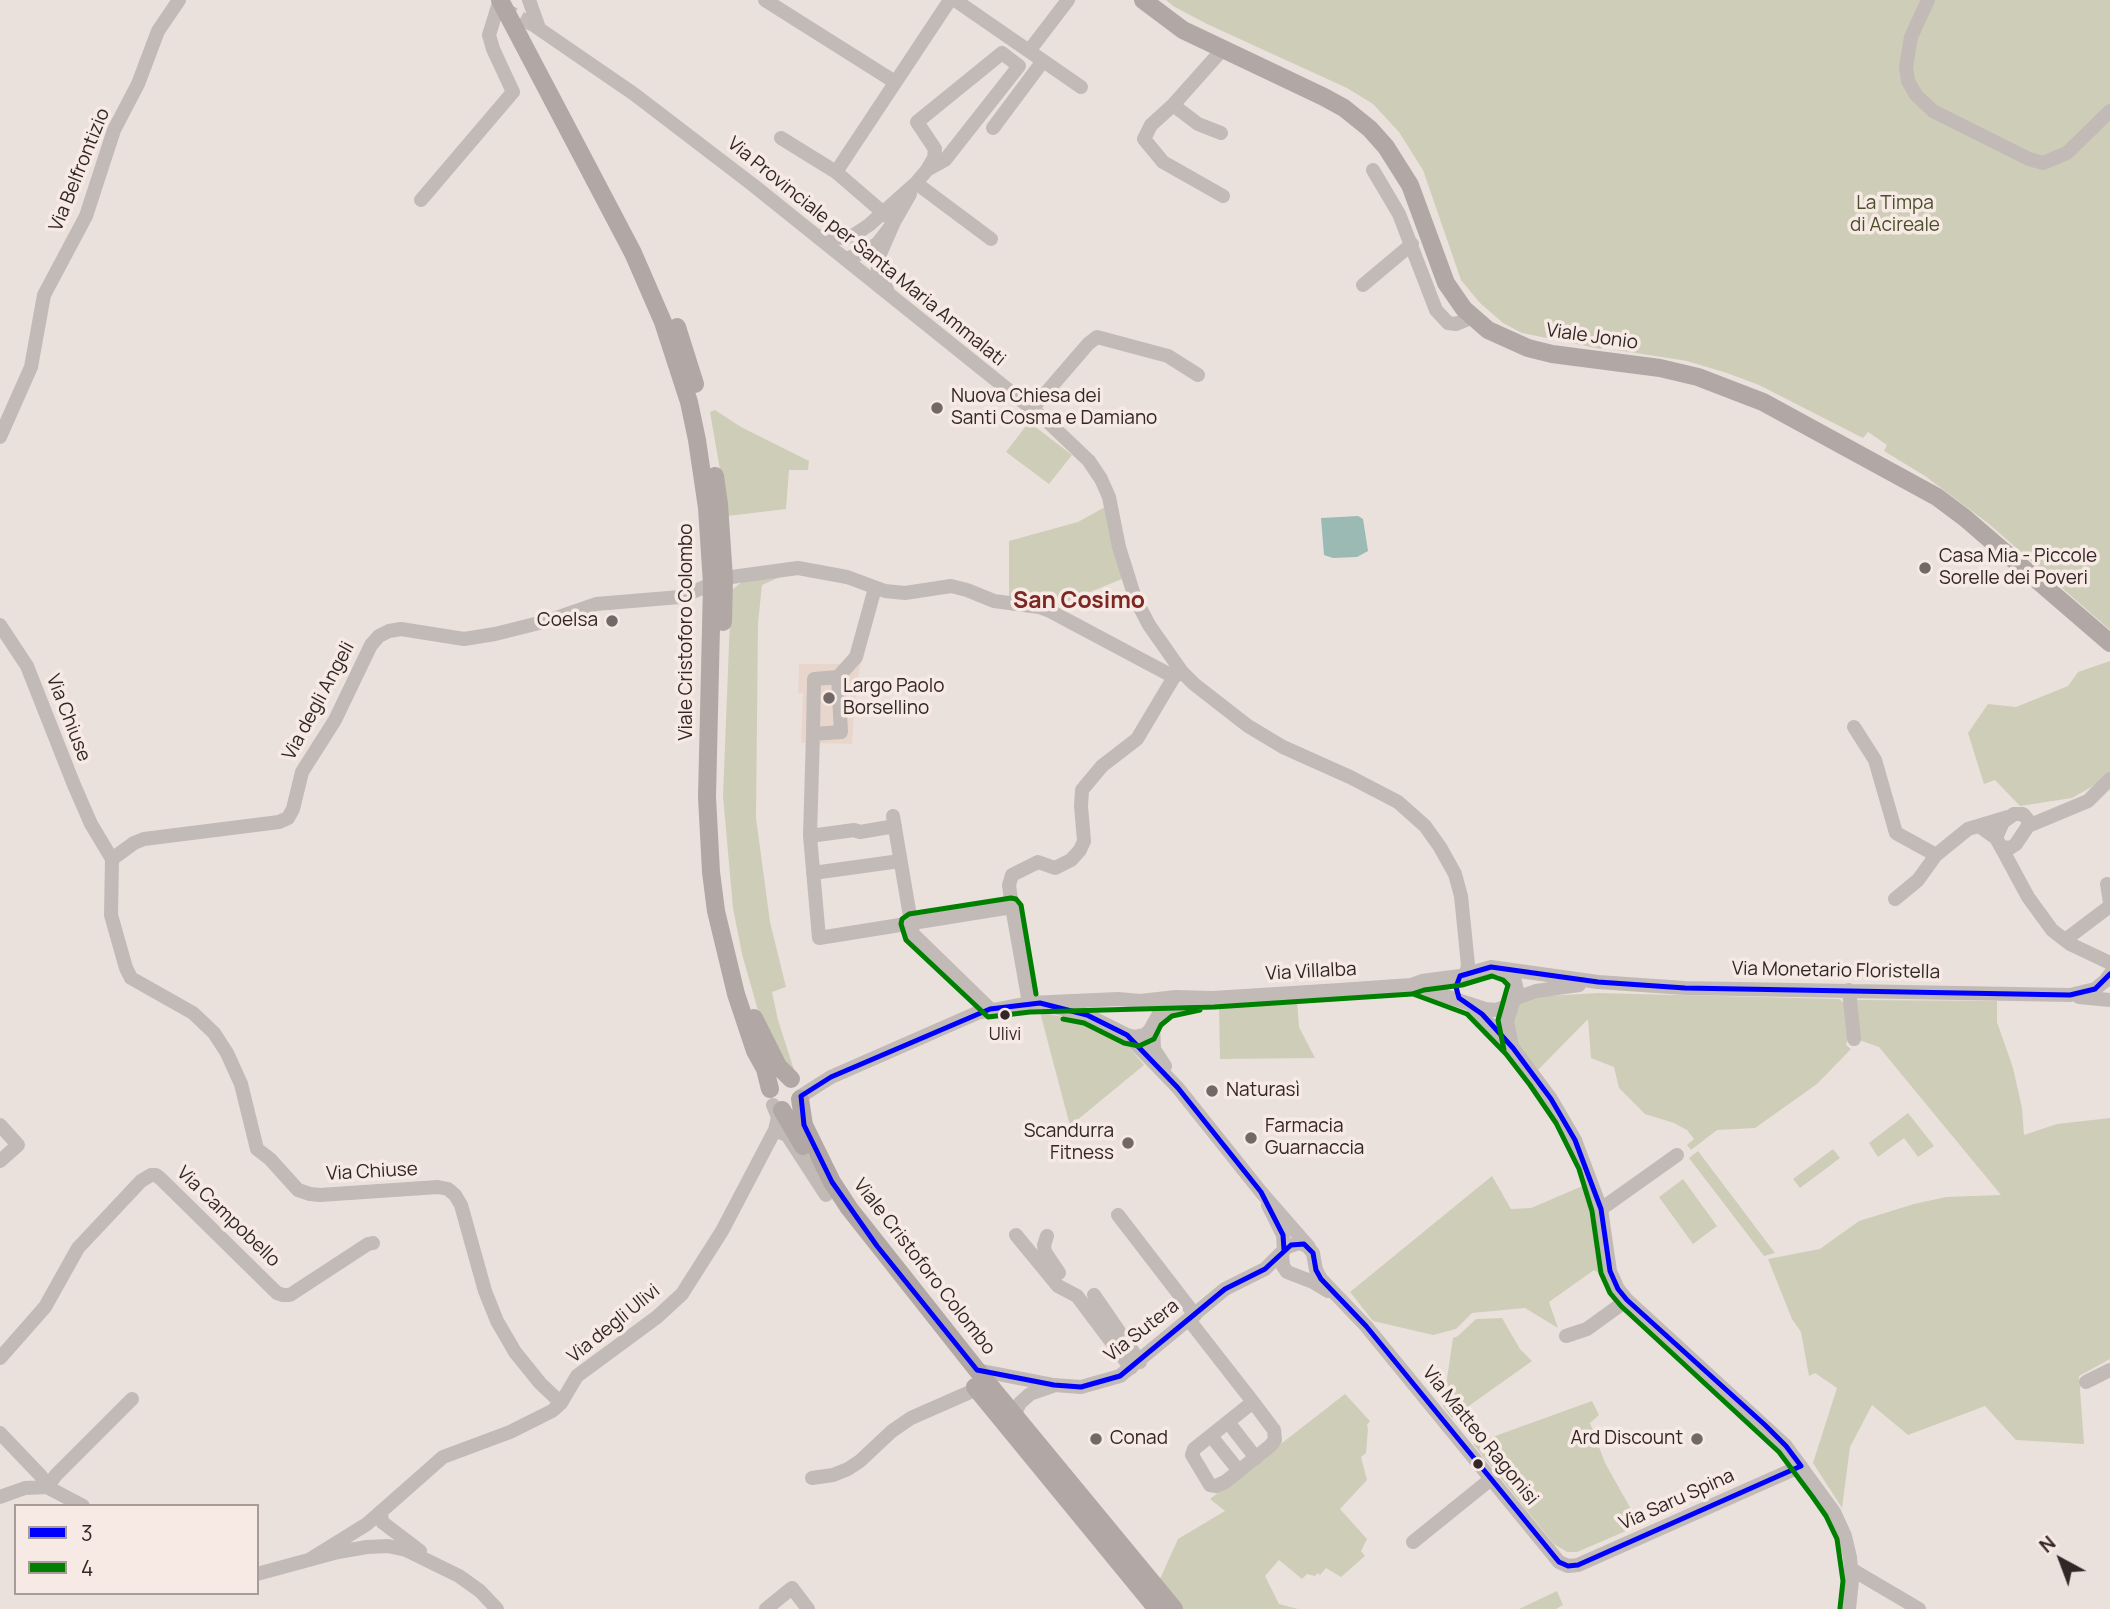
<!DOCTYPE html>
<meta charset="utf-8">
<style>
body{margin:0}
#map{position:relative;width:2110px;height:1609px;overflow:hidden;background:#eae1dd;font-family:Manrope,sans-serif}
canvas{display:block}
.legend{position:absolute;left:14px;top:1504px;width:245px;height:91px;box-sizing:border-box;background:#f7eae4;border:2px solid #a89c98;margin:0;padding:9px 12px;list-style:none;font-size:21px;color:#322726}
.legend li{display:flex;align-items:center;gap:14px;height:35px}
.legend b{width:35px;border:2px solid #a89c98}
.north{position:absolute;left:2026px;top:1525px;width:70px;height:70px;-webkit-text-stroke:5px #f7eae4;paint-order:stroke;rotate:319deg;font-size:19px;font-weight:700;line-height:28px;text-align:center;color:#322726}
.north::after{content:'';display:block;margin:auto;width:24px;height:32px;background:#322726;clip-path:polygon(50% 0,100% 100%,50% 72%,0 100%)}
</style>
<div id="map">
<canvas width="2110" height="1609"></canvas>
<ul class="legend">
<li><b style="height:9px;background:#00f"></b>3</li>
<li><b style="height:9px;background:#008000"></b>4</li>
</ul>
<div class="north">N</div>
</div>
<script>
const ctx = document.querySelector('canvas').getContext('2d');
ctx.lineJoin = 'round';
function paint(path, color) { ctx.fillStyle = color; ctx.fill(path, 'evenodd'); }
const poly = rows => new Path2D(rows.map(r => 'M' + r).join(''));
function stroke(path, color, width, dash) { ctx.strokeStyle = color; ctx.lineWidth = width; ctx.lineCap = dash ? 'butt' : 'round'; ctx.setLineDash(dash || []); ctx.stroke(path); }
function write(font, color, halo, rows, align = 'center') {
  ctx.font = font + ' Manrope,sans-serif'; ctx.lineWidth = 7; ctx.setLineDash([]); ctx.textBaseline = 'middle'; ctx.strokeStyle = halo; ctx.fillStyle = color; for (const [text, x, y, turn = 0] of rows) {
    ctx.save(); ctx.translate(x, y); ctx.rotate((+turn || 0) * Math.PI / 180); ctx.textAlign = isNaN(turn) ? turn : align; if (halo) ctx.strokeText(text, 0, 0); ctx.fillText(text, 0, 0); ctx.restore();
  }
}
const green = poly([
 [1166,0,2110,0,2110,630,1989,524,1925,476,1884,451,1887,445,1868,432,1863,438,1759,385,1727,373,1687,361,1617,350,1620,343,1614,338,1601,349,1522,333,1503,323,1480,303,1461,280,1423,170,1399,132,1373,104,1347,88,1207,24,1173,6],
 [715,410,741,427,809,461,808,470,789,470,786,509,728,516,710,412],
 [1029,422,1072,455,1049,484,1006,452],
 [1105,507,1122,579,1051,608,1009,600,1009,541,1078,522],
 [789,573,762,585,758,623,756,818,770,922,786,987,772,992,778,1020,795,1073,786,1068,759,1014,742,954,733,908,723,796,731,594,733,589,743,581],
 [2110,661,2110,773,2093,786,2072,798,2020,806,1995,780,1984,784,1968,733,1988,704,2016,707,2068,686,2078,672],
 [1598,993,1839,999,1844,1003,1848,1037,1846,1045,1851,1049,1817,1084,1755,1128,1717,1130,1691,1150,1687,1145,1694,1139,1687,1130,1674,1123,1645,1114,1619,1088,1614,1067,1591,1058,1588,1019,1538,1070,1516,1043,1514,1039,1514,1012,1517,1005,1530,997],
 [1857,1000,1997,1001,1997,1022,2013,1068,2022,1108,2024,1135,2057,1124,2110,1118,2110,1359,2079,1376,2084,1444,2016,1440,1985,1406,1908,1435,1872,1405,1850,1447,1842,1508,1813,1463,1837,1388,1815,1373,1809,1376,1801,1332,1792,1319,1768,1259,1820,1249,1859,1221,1914,1204,1946,1197,2001,1195,1879,1047,1859,1040],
 [1297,1001,1299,1027,1315,1058,1220,1059,1219,1007],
 [1040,1012,1090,1023,1128,1046,1144,1065,1070,1126],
 [1908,1113,1934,1146,1918,1157,1904,1138,1878,1157,1869,1143],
 [1833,1149,1840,1158,1800,1188,1793,1179],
 [1698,1151,1775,1253,1764,1256,1689,1158],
 [1492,1176,1511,1209,1531,1208,1585,1185,1594,1213,1602,1275,1594,1270,1549,1302,1558,1328,1525,1308,1472,1313,1456,1329,1433,1335,1373,1321,1350,1292],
 [1683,1179,1717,1226,1693,1244,1659,1197],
 [1502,1318,1520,1349,1532,1361,1452,1418,1443,1406,1453,1338,1458,1336,1476,1319],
 [1345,1394,1370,1421,1367,1425,1368,1429,1366,1453,1361,1457,1367,1480,1340,1509,1367,1539,1361,1551,1365,1556,1341,1577,1326,1568,1320,1575,1318,1573,1315,1576,1307,1574,1302,1579,1279,1560,1265,1576,1279,1604,1298,1609,1182,1609,1160,1579,1178,1539,1225,1511,1210,1499],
 [1592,1401,1599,1415,1590,1423,1605,1463,1640,1525,1577,1552,1567,1552,1554,1544,1473,1444],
 [1557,1591,1563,1605,1556,1609,1519,1609]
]);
const plaza = poly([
 [862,656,856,689,852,744,801,743,803,693,798,693,799,664,843,664]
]);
const water = poly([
 [1358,516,1363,519,1368,551,1357,557,1333,558,1324,555,1321,518]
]);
const minorTunnel = poly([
 [502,8,535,26]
]);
const minor = poly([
 [529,0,539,28],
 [765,0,895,82],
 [955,0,1081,87],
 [1928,0,1911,37,1906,67,1908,81,1916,95,1933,111,2029,159,2043,163,2067,153,2110,111],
 [535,26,634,94,753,185,1047,421,1089,461,1101,479,1109,497,1119,547,1135,598,1149,625,1182,672,1194,684,1248,726,1283,747,1350,777,1398,802,1425,826,1440,847,1455,874,1461,896,1468,965,1466,974],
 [1029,51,1068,0],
 [1173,105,1151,125,1144,139,1163,162,1223,196],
 [993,128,1043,61],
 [1221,133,1198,124,1173,105,1222,50],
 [781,138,836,172],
 [1373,170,1399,214,1436,310,1448,323,1456,324,1473,317],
 [916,183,991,239],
 [421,200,513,92,493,49,489,35,498,6],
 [817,236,844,238,854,235,869,225,916,183,927,170,945,160,1019,66,1002,53,917,122,935,149,934,158,927,170],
 [845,259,865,252,878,243,894,222,836,172,950,0],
 [1363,285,1412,244],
 [887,289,878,270,877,261,894,222,910,194],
 [1032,409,1088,344,1097,337,1168,356,1198,375],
 [0,437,31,367,44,295,86,216,114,130,138,84,158,31,179,0],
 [724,578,798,568,847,577,885,591,905,593,951,586,967,590,994,601,1039,607,1050,611,1174,677],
 [0,625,27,666,74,785,91,824,112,859,111,915,126,968,131,978,193,1013,214,1033,227,1053,241,1084,257,1149,270,1159,298,1190,310,1194,320,1195,438,1187,448,1189,455,1195,461,1205,485,1291,497,1321,515,1352,540,1383,561,1403],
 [838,677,841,732,813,734,814,679,838,677,856,657,875,588],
 [1854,727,1875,760,1896,833,1936,855,1968,829,2008,817],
 [813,734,810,836,819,938,1012,907],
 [893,816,913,934,990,1009],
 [1979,826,1996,838,2001,847,2010,848,2016,844,2028,826,2028,820,2023,814,2014,814,2003,822,1996,838],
 [2028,826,2088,801,2110,779],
 [810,836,854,830,860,832,895,826],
 [2001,847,2028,897,2052,930,2070,944,2110,963],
 [112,859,134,843,144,839,279,822,288,818,293,809,302,772,335,720,371,645,379,636,389,631,401,629,464,639,495,634,547,621,596,604,680,597,712,584],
 [813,873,900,861],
 [2107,884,2110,903],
 [1895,899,1918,880,1936,855],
 [2065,940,2110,906],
 [1503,970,1514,978,1517,990,1507,1021,1512,1046],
 [1412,985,1485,1009,1496,1010,1511,1005],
 [1849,990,1854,1039],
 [2079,997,2110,1000],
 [1514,999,1536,991,1579,985],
 [1029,1003,1012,907,1009,885,1012,875,1038,862,1055,868,1071,860,1080,850,1084,841,1081,806,1082,790,1102,766,1137,739,1174,677,1181,672],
 [1051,1006,1087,1015,1127,1035,1178,1088,1261,1192,1309,1247],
 [1472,1006,1513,1048,1551,1099,1575,1140,1601,1209,1610,1271,1618,1289,1627,1300,1786,1446,1834,1512,1845,1536,1850,1557,1852,1581,1849,1609],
 [1153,1024,1154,1049,1165,1066],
 [1127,1035,1134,1037,1145,1035,1150,1030,1159,1014,1168,1008,1192,1003],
 [801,1096,831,1077,977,1013,1029,1003,1118,999,1140,1001,1176,997,1213,998,1340,990,1411,985,1422,981,1460,976,1491,967,1598,982,1685,988,2070,995,2095,989,2105,981,2110,974],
 [0,1125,18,1145,0,1161],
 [775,1130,787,1135,826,1195],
 [1268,1205,1283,1235,1284,1250],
 [1601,1209,1677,1155],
 [1118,1215,1195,1315],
 [1016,1235,1058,1286,1077,1296,1131,1368],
 [1047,1236,1044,1245,1045,1252,1059,1273],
 [1282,1254,1283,1266,1287,1272,1313,1282,1328,1291],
 [1094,1295,1140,1362],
 [1189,1320,1253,1402,1274,1430,1275,1440,1270,1446,1225,1482,1216,1486,1210,1485,1192,1455,1194,1449,1253,1402],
 [1566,1336,1587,1329,1627,1300],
 [0,1358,45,1307,78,1248,141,1181,151,1175,156,1175,161,1179,277,1293,283,1295,290,1295,368,1244,373,1243],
 [977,1370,1054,1385,1081,1387,1120,1376,1225,1289,1265,1269,1287,1247,1299,1243,1307,1246,1313,1253,1316,1270,1321,1279,1366,1326,1559,1562,1568,1566,1578,1565,1801,1466],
 [2086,1382,2110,1370],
 [1014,1415,1020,1403,1030,1394,1053,1386],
 [1228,1422,1256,1458],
 [0,1433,41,1476,47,1487,56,1475,132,1399],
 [1211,1436,1239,1471],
 [812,1478,833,1475,848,1469,860,1461,892,1431,911,1418,977,1389],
 [0,1497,25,1488,47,1487,83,1506],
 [381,1513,382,1522,420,1551],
 [1413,1542,1491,1479],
 [309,1560,367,1524,443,1457,510,1432,552,1411,561,1403,577,1376,657,1317,682,1294,722,1231,775,1130,778,1117,773,1105],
 [1851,1569,1919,1609],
 [257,1574,338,1552,367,1547,388,1546,406,1550,459,1576,480,1591,497,1609],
 [766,1609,792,1588,808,1609]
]);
const major = poly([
 [500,0,633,253,663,322,689,402,697,440,707,508,712,584,707,797,711,872,716,911,736,994,755,1051,765,1069,770,1089],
 [1143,0,1183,30,1324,97,1344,108,1370,129,1386,147,1410,185,1446,283,1464,309,1488,330,1528,348,1552,354,1660,368,1698,377,1763,402,1937,497,1965,518,2110,643],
 [677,327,695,384],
 [715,476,719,504,724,578,723,622],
 [754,1018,778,1066,791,1079],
 [800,1099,804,1125,832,1182,849,1208,977,1370,1174,1609],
 [782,1110,803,1146],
 [975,1387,1157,1609]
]);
const bus1 = poly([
 [1284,1250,1283,1235,1261,1192,1178,1088,1127,1035,1087,1015,1040,1003,990,1009,831,1077,801,1096,804,1125,832,1182,877,1246,977,1370,1054,1385,1081,1387,1120,1376,1225,1289,1265,1269,1291,1245,1304,1244,1313,1253,1316,1270,1321,1279,1366,1326,1559,1562,1568,1566,1578,1565,1801,1466,1786,1446,1765,1425,1627,1300,1618,1289,1610,1271,1601,1209,1575,1140,1551,1099,1513,1048,1482,1014,1459,998,1456,987,1460,976,1491,967,1598,982,1685,988,2070,995,2095,989,2110,974]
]);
const bus2 = poly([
 [1036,994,1021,905,1016,899,1011,898,909,914,902,919,901,924,906,940,988,1017,1030,1012,1214,1007,1412,994,1424,990,1462,985,1492,976,1503,980,1508,985,1498,1020,1504,1050],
 [1413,994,1467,1014,1506,1054,1530,1085,1556,1123,1579,1169,1592,1211,1601,1273,1610,1293,1621,1306,1779,1452,1812,1496,1826,1516,1837,1539,1843,1581,1840,1608],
 [1063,1019,1084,1023,1124,1043,1139,1046,1154,1039,1161,1025,1172,1016,1200,1010]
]);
const markers = [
 [937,408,7,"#726866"],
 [1925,568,7,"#726866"],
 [612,621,7,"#726866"],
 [829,698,7,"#726866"],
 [1005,1015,6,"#322726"],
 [1212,1091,7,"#726866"],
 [1251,1138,7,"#726866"],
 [1128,1143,7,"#726866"],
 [1096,1439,7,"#726866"],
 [1697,1439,7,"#726866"],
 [1478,1464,6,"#322726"]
];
const busNames = [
 ["Ulivi",1005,1035]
];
const streetNames = [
 ["Via Belfrontizio",80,170,-68],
 ["Via Provinciale per Santa Maria Ammalati",866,252,39],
 ["Viale Jonio",1592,337,8],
 ["Viale Cristoforo Colombo",687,632,-90],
 ["Via degli Angeli",319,701,-62],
 ["Via Chiuse",68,718,69],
 ["Via Monetario Floristella",1836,971,1],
 ["Via Villalba",1311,972,-3],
 ["Via Chiuse",372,1172,-3],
 ["Via Campobello",228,1217,44],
 ["Viale Cristoforo Colombo",924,1267,52],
 ["Via degli Ulivi",614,1324,-39],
 ["Via Sutera",1142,1331,-38],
 ["Via Matteo Ragonisi",1480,1436,51],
 ["Via Saru Spina",1677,1500,-24]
];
const parkNames = [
 ["La Timpa",1895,204],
 ["di Acireale",1895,226]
];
const poiNames = [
 ["Nuova Chiesa dei",951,397],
 ["Santi Cosma e Damiano",951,419],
 ["Casa Mia - Piccole",1939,557],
 ["Sorelle dei Poveri",1939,579],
 ["Coelsa",598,621,"right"],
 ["Largo Paolo",843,687],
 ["Borsellino",843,709],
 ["Naturasì",1226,1091],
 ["Farmacia",1265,1127],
 ["Guarnaccia",1265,1149],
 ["Scandurra",1114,1132,"right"],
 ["Fitness",1114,1154,"right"],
 ["Conad",1110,1439],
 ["Ard Discount",1683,1439,"right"]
];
const quarterNames = [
 ["San Cosimo",1079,602]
];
paint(green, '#cecdb8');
paint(plaza, '#e8d6cd');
paint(water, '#9bbab4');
stroke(minorTunnel, '#c5bcb8', 14, [14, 7]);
stroke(minor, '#c2bab7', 14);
stroke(major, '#b1a8a6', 18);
stroke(bus1, '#00f', 5);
stroke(bus2, '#008000', 5);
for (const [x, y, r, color] of markers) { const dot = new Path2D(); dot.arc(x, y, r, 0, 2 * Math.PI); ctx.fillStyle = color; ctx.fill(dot); stroke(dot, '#f7eae4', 2.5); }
write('17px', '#322726', '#f7eae4', busNames);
write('19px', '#322726', '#f7eae4', streetNames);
write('19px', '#494f2b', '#f7eae4', parkNames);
write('19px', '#322726', '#f7eae4', poiNames, 'left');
write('bold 23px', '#7c2724', '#f7eae4', quarterNames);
</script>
